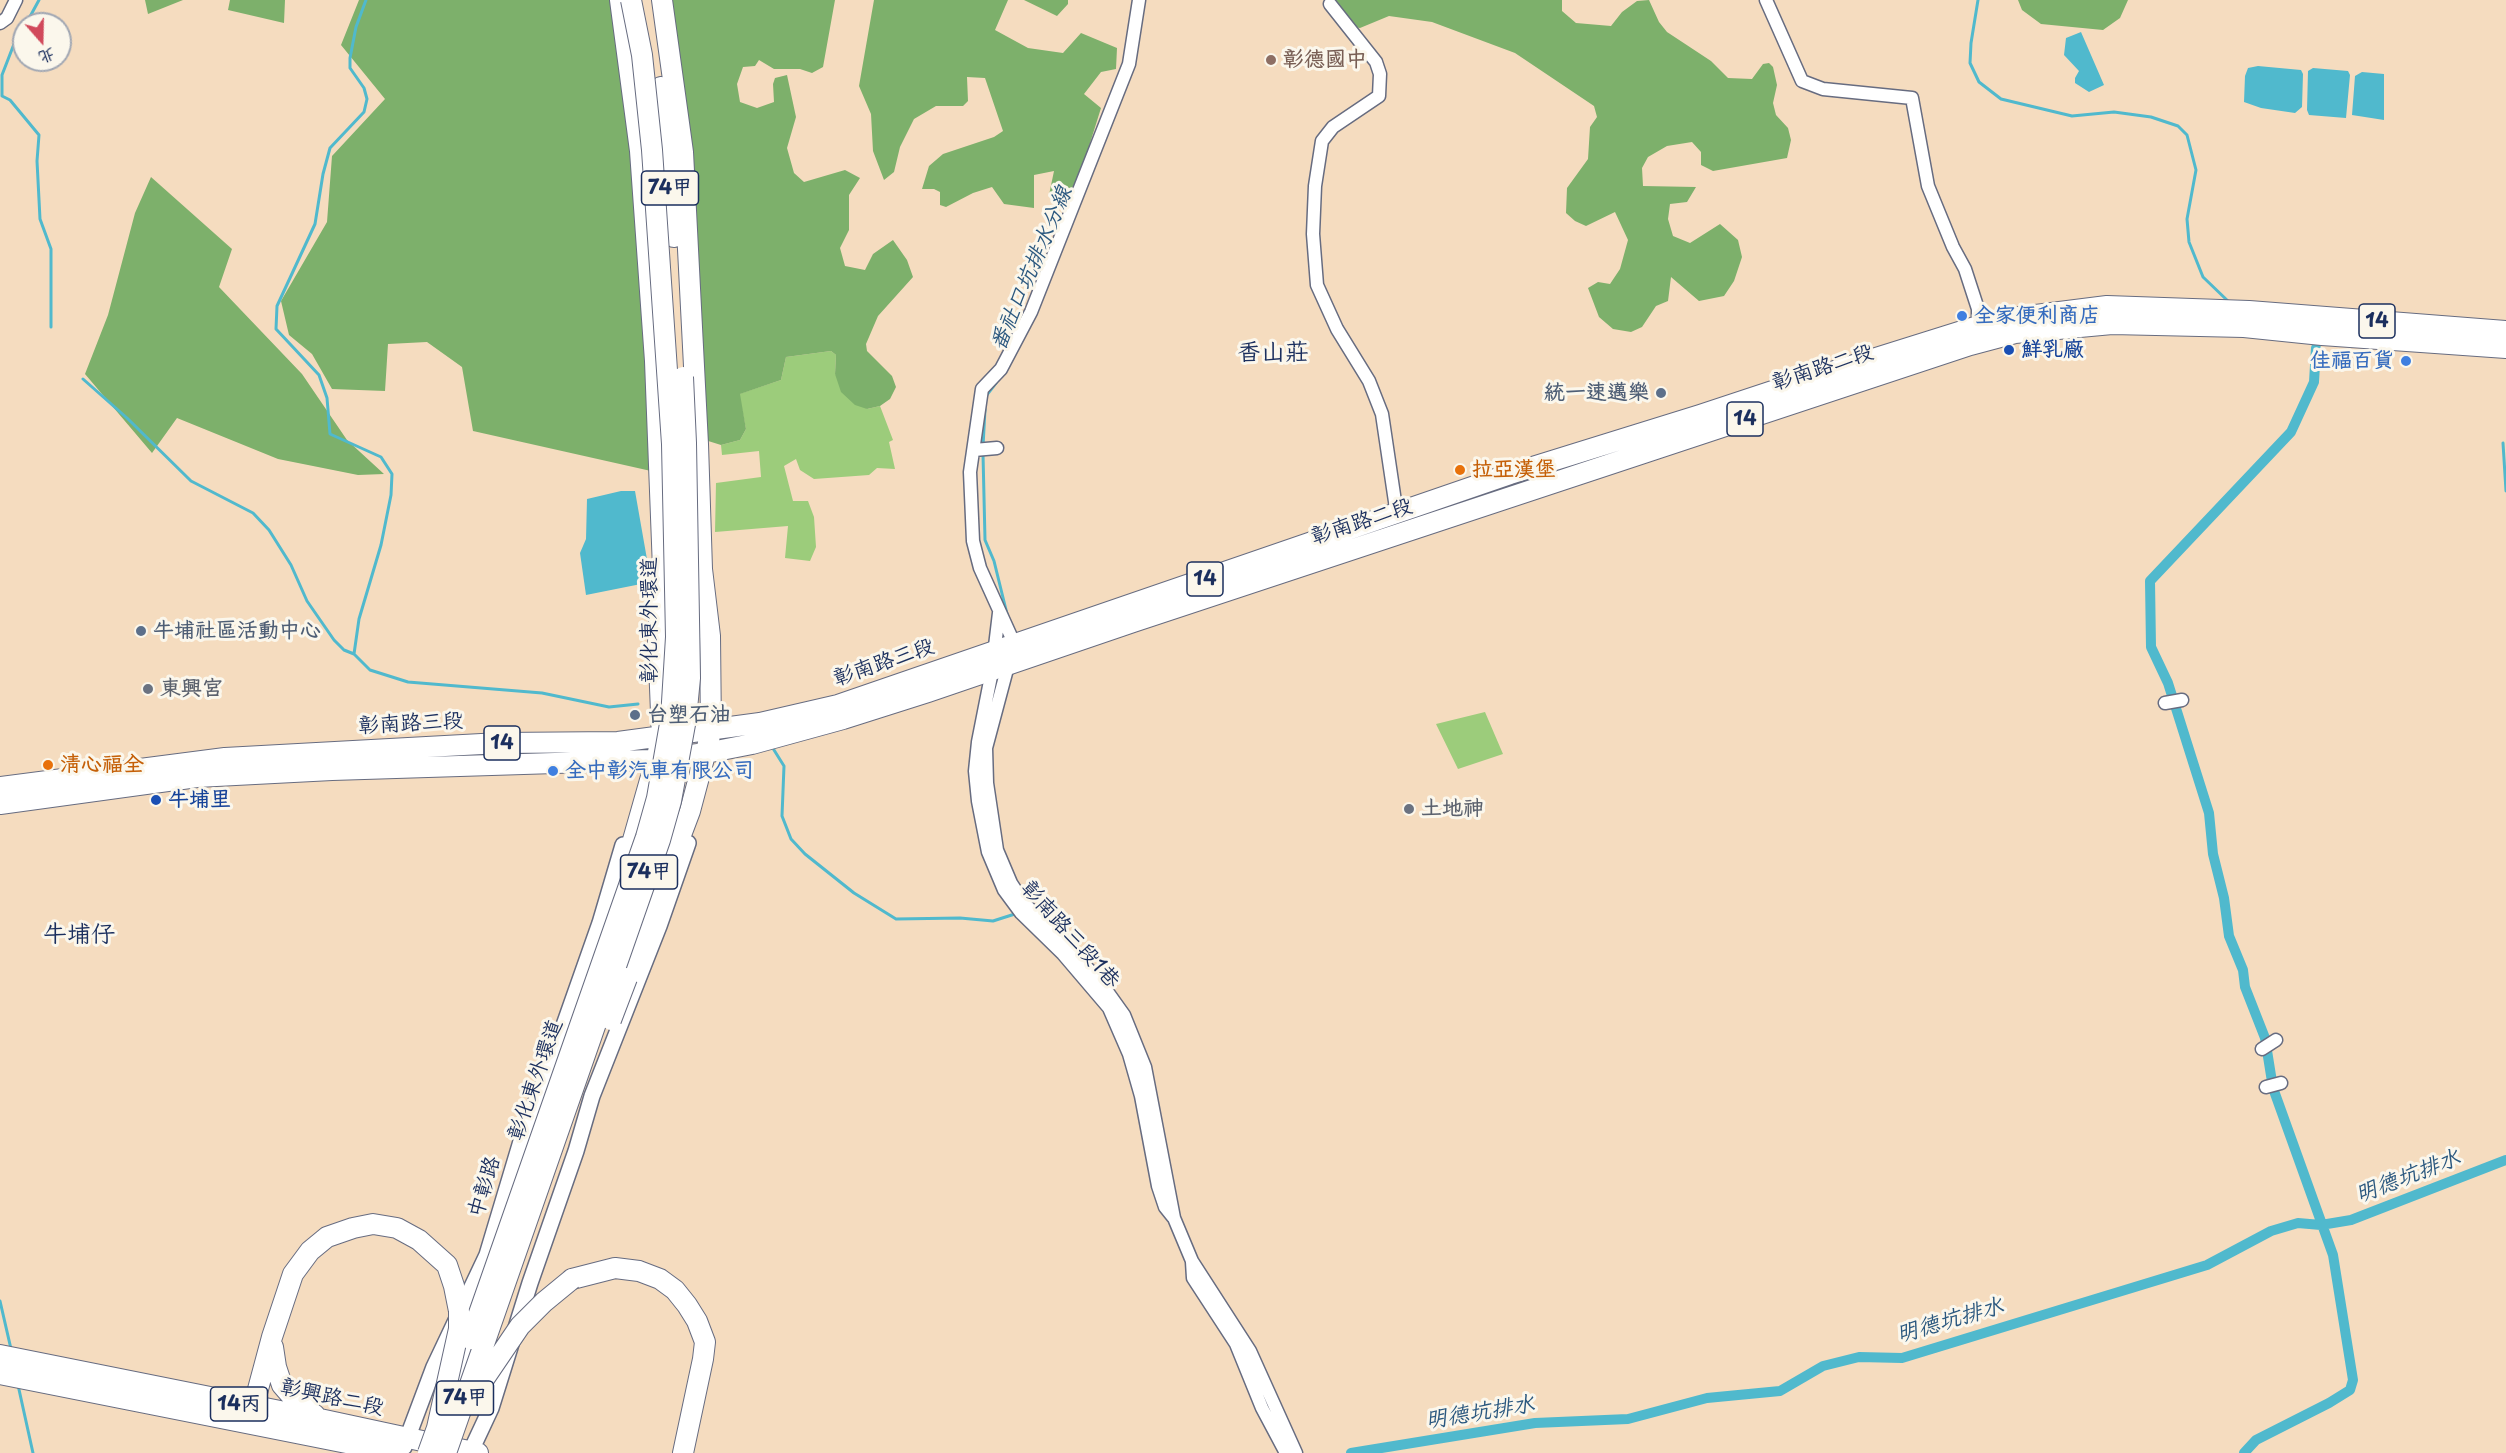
<!DOCTYPE html>
<meta charset="utf-8">
<style>
body{margin:0}
#map{position:relative;width:2506px;height:1453px;overflow:hidden;background:#f5dcbf;font-family:"Playpen Sans","LXGW WenKai TC",sans-serif}
canvas{display:block}
.north{position:absolute;left:12px;top:12px;width:60px;height:60px;box-sizing:border-box;background:#fbf7ec;border:2px solid #a1a7b3;border-radius:50%;rotate:160deg;font-size:16px;font-weight:700;line-height:24px;text-align:center;color:#1b2f5e}
.north::after{content:'';display:block;margin:auto;width:21px;height:27px;background:#d1495b;clip-path:polygon(50% 0,100% 100%,50% 72%,0 100%)}
</style>
<div id="map">
<canvas width="2506" height="1453"></canvas>
<div class="north">北</div>
</div>
<script>
const ctx = document.querySelector('canvas').getContext('2d');
ctx.lineJoin = 'round';
function paint(path, color) { ctx.fillStyle = color; ctx.fill(path, 'evenodd'); }
const poly = rows => new Path2D(rows.map(r => 'M' + r).join(''));
function stroke(path, color, width, dash) { ctx.strokeStyle = color; ctx.lineWidth = width; ctx.lineCap = dash ? 'butt' : 'round'; ctx.setLineDash(dash || []); ctx.stroke(path); }
function write(font, color, halo, rows, align = 'center') {
  ctx.font = font + ' "Playpen Sans","LXGW WenKai TC",sans-serif'; ctx.lineWidth = 6; ctx.setLineDash([]); ctx.textBaseline = 'middle'; ctx.strokeStyle = halo; ctx.fillStyle = color; for (const [text, x, y, turn = 0] of rows) {
    ctx.save(); ctx.translate(x, y); ctx.rotate((+turn || 0) * Math.PI / 180); ctx.textAlign = isNaN(turn) ? turn : align; if (halo) ctx.strokeText(text, 0, 0); ctx.fillText(text, 0, 0); ctx.restore();
  }
}
const green = poly([
 [831,351,836,355,835,374,867,409,880,406,893,440,889,442,895,469,877,468,869,475,814,479,800,470,796,459,784,466,793,501,808,501,814,517,816,547,810,561,785,558,788,526,715,532,716,483,761,477,759,451,722,455,721,445,740,440,746,429,739,394,781,380,786,357],
 [1485,712,1503,754,1458,769,1436,724]
]);
const forest = poly([
 [145,0,183,0,148,14],
 [230,0,285,0,284,23,228,10],
 [359,0,610,0,627,92,644,232,651,471,473,431,462,367,427,342,388,344,385,391,332,389,312,354,289,335,281,301,327,222,332,156,385,99,341,45],
 [659,0,835,0,823,67,812,73,800,69,774,69,759,60,755,66,743,67,737,84,740,102,757,108,774,102,773,84,775,78,787,75,796,117,787,148,794,173,804,182,845,170,860,178,849,195,849,230,840,248,845,266,865,270,873,254,893,240,907,260,913,277,878,316,866,344,867,351,892,376,896,387,890,399,880,406,867,409,855,405,841,392,835,374,836,355,831,351,786,357,781,380,740,394,746,429,740,440,721,445,705,440],
 [874,0,1008,0,995,30,1028,48,1063,53,1081,33,1117,48,1116,69,1101,72,1084,94,1101,108,1081,172,1064,202,1049,195,1054,171,1034,175,1034,208,1004,204,992,187,973,193,946,207,940,205,940,192,934,189,922,189,929,166,943,154,994,137,1003,131,985,78,967,77,968,101,963,106,936,106,914,119,900,147,894,172,884,180,873,151,871,114,859,86],
 [1024,0,1068,0,1068,4,1057,16],
 [1332,0,1562,0,1562,11,1576,23,1611,26,1622,12,1637,1,1649,0,1659,22,1667,32,1711,61,1728,78,1752,79,1763,64,1769,63,1773,67,1777,85,1773,103,1776,115,1788,128,1791,140,1787,158,1713,171,1701,165,1701,152,1692,142,1667,146,1648,157,1642,168,1643,186,1696,187,1687,202,1670,204,1668,219,1673,236,1690,243,1720,224,1738,240,1742,257,1734,281,1724,296,1699,301,1671,277,1668,301,1656,306,1642,327,1631,332,1613,329,1599,317,1588,288,1598,282,1610,284,1620,269,1628,240,1615,212,1586,226,1575,221,1566,213,1567,188,1588,159,1590,127,1597,117,1594,106,1515,53,1432,22,1389,16,1360,28,1348,26],
 [2018,0,2128,0,2120,18,2103,30,2041,24,2022,10],
 [151,177,232,249,219,287,302,374,347,440,384,474,358,475,278,459,177,418,152,453,85,374,108,315,135,213]
]);
const water = poly([
 [2081,32,2104,85,2089,92,2075,83,2075,78,2079,71,2064,55,2066,38],
 [2258,66,2301,70,2303,74,2302,107,2295,113,2261,108,2244,102,2245,76,2248,68],
 [2313,68,2348,71,2350,75,2346,118,2309,115,2307,110,2308,71],
 [2362,72,2384,74,2384,120,2352,115,2355,76],
 [621,491,635,491,651,582,586,595,580,553,586,539,587,499]
]);
const stream = poly([
 [366,0,356,27,350,58,350,68,364,88,367,99,364,112,330,148,323,174,315,224,277,306,276,329,319,375,327,398,330,434,381,457,392,474,391,495,381,545,359,619,354,654,370,670,408,682,542,693,609,707,638,704],
 [1978,0,1971,43,1970,63,1979,82,2001,99,2072,116,2114,112,2151,117,2178,126,2187,135,2196,170,2187,219,2189,242,2203,277,2230,303],
 [26,24,39,0],
 [24,29,14,44,2,75,2,96,10,100,39,135,37,161,40,219,51,249,51,327],
 [83,379,127,418,191,481,253,513,269,530,291,565,307,601,334,640,344,650,354,654],
 [986,396,996,383],
 [2503,443,2506,491],
 [983,447,985,409],
 [983,454,985,540,994,561,1008,618],
 [993,701,997,682],
 [774,750,784,766,782,816,791,839,805,854,854,893,896,919,960,918,993,921,1018,913],
 [0,1301,11,1349],
 [18,1385,33,1453]
]);
const canal = poly([
 [1351,1453,1535,1423,1628,1419,1707,1398,1780,1391,1823,1366,1859,1357,1902,1358,2207,1265,2271,1231,2298,1223,2321,1225,2351,1220,2506,1160],
 [2244,1453,2256,1440,2329,1403,2350,1390,2353,1380,2333,1255,2273,1088,2265,1038,2245,987,2243,970,2229,936,2224,898,2213,854,2209,813,2168,683,2151,647,2150,581,2291,432,2314,382,2316,348]
]);
const minor = poly([
 [1139,0,1129,64,1031,312,1001,369,982,389,970,472,973,541,980,568,1014,643,986,748,987,783,997,850,1011,883,1024,903,1099,980,1124,1015,1145,1067,1174,1218,1192,1261,1250,1351,1296,1453],
 [1766,0,1802,81,1823,89,1912,98,1928,186,1953,247,1965,269,1978,309,1978,326],
 [1330,4,1376,62,1380,74,1379,96,1333,127,1322,141,1315,186,1313,234,1317,285,1337,329,1369,381,1382,414,1397,515],
 [0,23,7,18,16,0],
 [974,450,997,448],
 [999,613,992,671,978,742,975,771,978,801,988,852,1004,890,1021,913,1063,954,1109,1008,1129,1054,1141,1096,1158,1186,1165,1207,1173,1217],
 [2165,703,2182,700],
 [2262,1049,2276,1040],
 [2266,1087,2281,1083],
 [1192,1262,1193,1278,1236,1344,1262,1408,1286,1453]
]);
const tertiary = poly([
 [404,1447,434,1367,487,1255,525,1128,544,1082,600,923,623,845],
 [470,1453,491,1408,530,1283,576,1151,592,1096,659,926,688,843]
]);
const primary = poly([
 [620,0,640,151,655,361,663,569,658,637,662,738,627,861],
 [661,87,674,237],
 [0,787,225,758,500,743,618,742,760,723,838,705,1510,474,1700,415,1806,380,1978,326,2012,318,2107,306,2249,311,2506,331],
 [0,804,197,777,332,770,651,760,706,753,752,744,843,719,928,692,1133,622,1970,345,2015,333,2112,324,2244,327,2322,335,2506,348],
 [627,978,690,811,711,732,710,636,702,569,698,444,683,152,662,0],
 [572,1279,615,1268,639,1271,660,1279,675,1290,687,1305,697,1321,705,1342,703,1359,683,1453],
 [273,1347,276,1367,282,1385,295,1400,315,1415],
 [0,1355,320,1419,478,1453],
 [0,1374,397,1453],
 [453,1384,470,1339],
 [250,1419,272,1337,293,1274,310,1251,327,1237,353,1228,373,1224,397,1228,419,1240,447,1265,454,1286,459,1311]
]);
const primaryBridge = poly([
 [611,1020,627,978],
 [470,1339,646,837,657,798,671,718,676,637,672,444,652,150,642,55,631,0],
 [477,1397,484,1379,520,1326,544,1302,572,1279],
 [428,1453,437,1428,459,1329,459,1311],
 [446,1453,660,840,671,801,686,719,690,678,686,443,683,377]
]);
const markers = [
 [1271,60,6,"#8d6e63"],
 [1962,316,6,"#3f7fe0"],
 [2009,350,6,"#1a4fb4"],
 [2406,361,6,"#3f7fe0"],
 [1661,393,6,"#5c6f8a"],
 [1460,470,6,"#e8710a"],
 [141,631,6,"#5c6f8a"],
 [148,689,6,"#6b7280"],
 [635,715,6,"#5c6f8a"],
 [48,765,6,"#e8710a"],
 [553,771,6,"#3f7fe0"],
 [156,800,6,"#1a4fb4"],
 [1409,809,6,"#6b7280"]
];
const shields = [
 [670,188,57],
 [2377,321,36],
 [1745,419,36],
 [1205,579,36],
 [502,743,36],
 [649,872,57],
 [465,1398,57],
 [239,1404,57]
];
const shieldNames = [
 ["74甲",670,188],
 ["14",2377,321],
 ["14",1745,419],
 ["14",1205,579],
 ["14",502,743],
 ["74甲",649,872],
 ["74甲",465,1398],
 ["14丙",239,1404]
];
const educationNames = [
 ["彰德國中",1283,60]
];
const shopNames = [
 ["全家便利商店",1974,316],
 ["佳福百貨",2394,361,"right"],
 ["全中彰汽車有限公司",565,771]
];
const transitNames = [
 ["鮮乳廠",2021,350],
 ["牛埔里",168,800]
];
const streetNames = [
 ["彰南路二段",1823,368,-18],
 ["彰南路二段",1362,522,-18],
 ["彰化東外環道",650,620,-90],
 ["彰南路三段",884,663,-19],
 ["彰南路三段",411,724,-3],
 ["彰南路三段1巷",1070,935,48],
 ["彰化東外環道",536,1080,-71],
 ["中彰路",485,1187,-73],
 ["彰興路二段",332,1398,12]
];
const serviceNames = [
 ["統一速邁樂",1649,393,"right"],
 ["牛埔社區活動中心",153,631],
 ["台塑石油",647,715]
];
const foodNames = [
 ["拉亞漢堡",1472,470],
 ["清心福全",60,765]
];
const worshipNames = [
 ["東興宮",160,689],
 ["土地神",1421,809]
];
const waterNames = [
 ["番社口坑排水分線",1032,269,-67],
 ["明德坑排水",2408,1177,-21],
 ["明德坑排水",1950,1321,-16],
 ["明德坑排水",1480,1413,-9]
];
const quarterNames = [
 ["香山莊",1273,353],
 ["牛埔仔",79,935]
];
paint(green, '#9ccc7b');
paint(forest, '#7db06b');
paint(water, '#50b9cd');
stroke(stream, '#50b9cd', 3);
stroke(canal, '#50b9cd', 10);
stroke(minor, '#676c80', 15);
stroke(tertiary, '#676c80', 18);
stroke(primary, '#676c80', 22);
stroke(minor, '#fff', 12);
stroke(tertiary, '#fff', 15);
stroke(primary, '#fff', 20);
stroke(primaryBridge, '#676c80', 22, []);
stroke(primaryBridge, '#fff', 20);
for (const [x, y, r, color] of markers) { const dot = new Path2D(); dot.arc(x, y, r, 0, 2 * Math.PI); ctx.fillStyle = color; ctx.fill(dot); stroke(dot, '#fbf7ec', 2); }
for (const [x, y, w] of shields) { const box = new Path2D(); box.roundRect(x - w / 2, y - 17, w, 34, 4.5); ctx.fillStyle = '#fbf7ec'; ctx.fill(box); stroke(box, '#1b2f5e', 1.5); }
write('bold 20px', '#1b2f5e', null, shieldNames);
write('bold 21px', '#785e54', '#fbf7ec', educationNames, 'left');
write('bold 21px', '#366cbe', '#fbf7ec', shopNames, 'left');
write('bold 21px', '#164399', '#fbf7ec', transitNames, 'left');
write('21px', '#1b2f5e', '#fbf7ec', streetNames);
write('bold 21px', '#4e5e75', '#fbf7ec', serviceNames, 'left');
write('bold 21px', '#c56008', '#fbf7ec', foodNames, 'left');
write('bold 21px', '#5b616d', '#fbf7ec', worshipNames, 'left');
write('italic 22px', '#2b587f', '#fbf7ec', waterNames);
write('24px', '#1b2f5e', '#fbf7ec', quarterNames);
</script>
